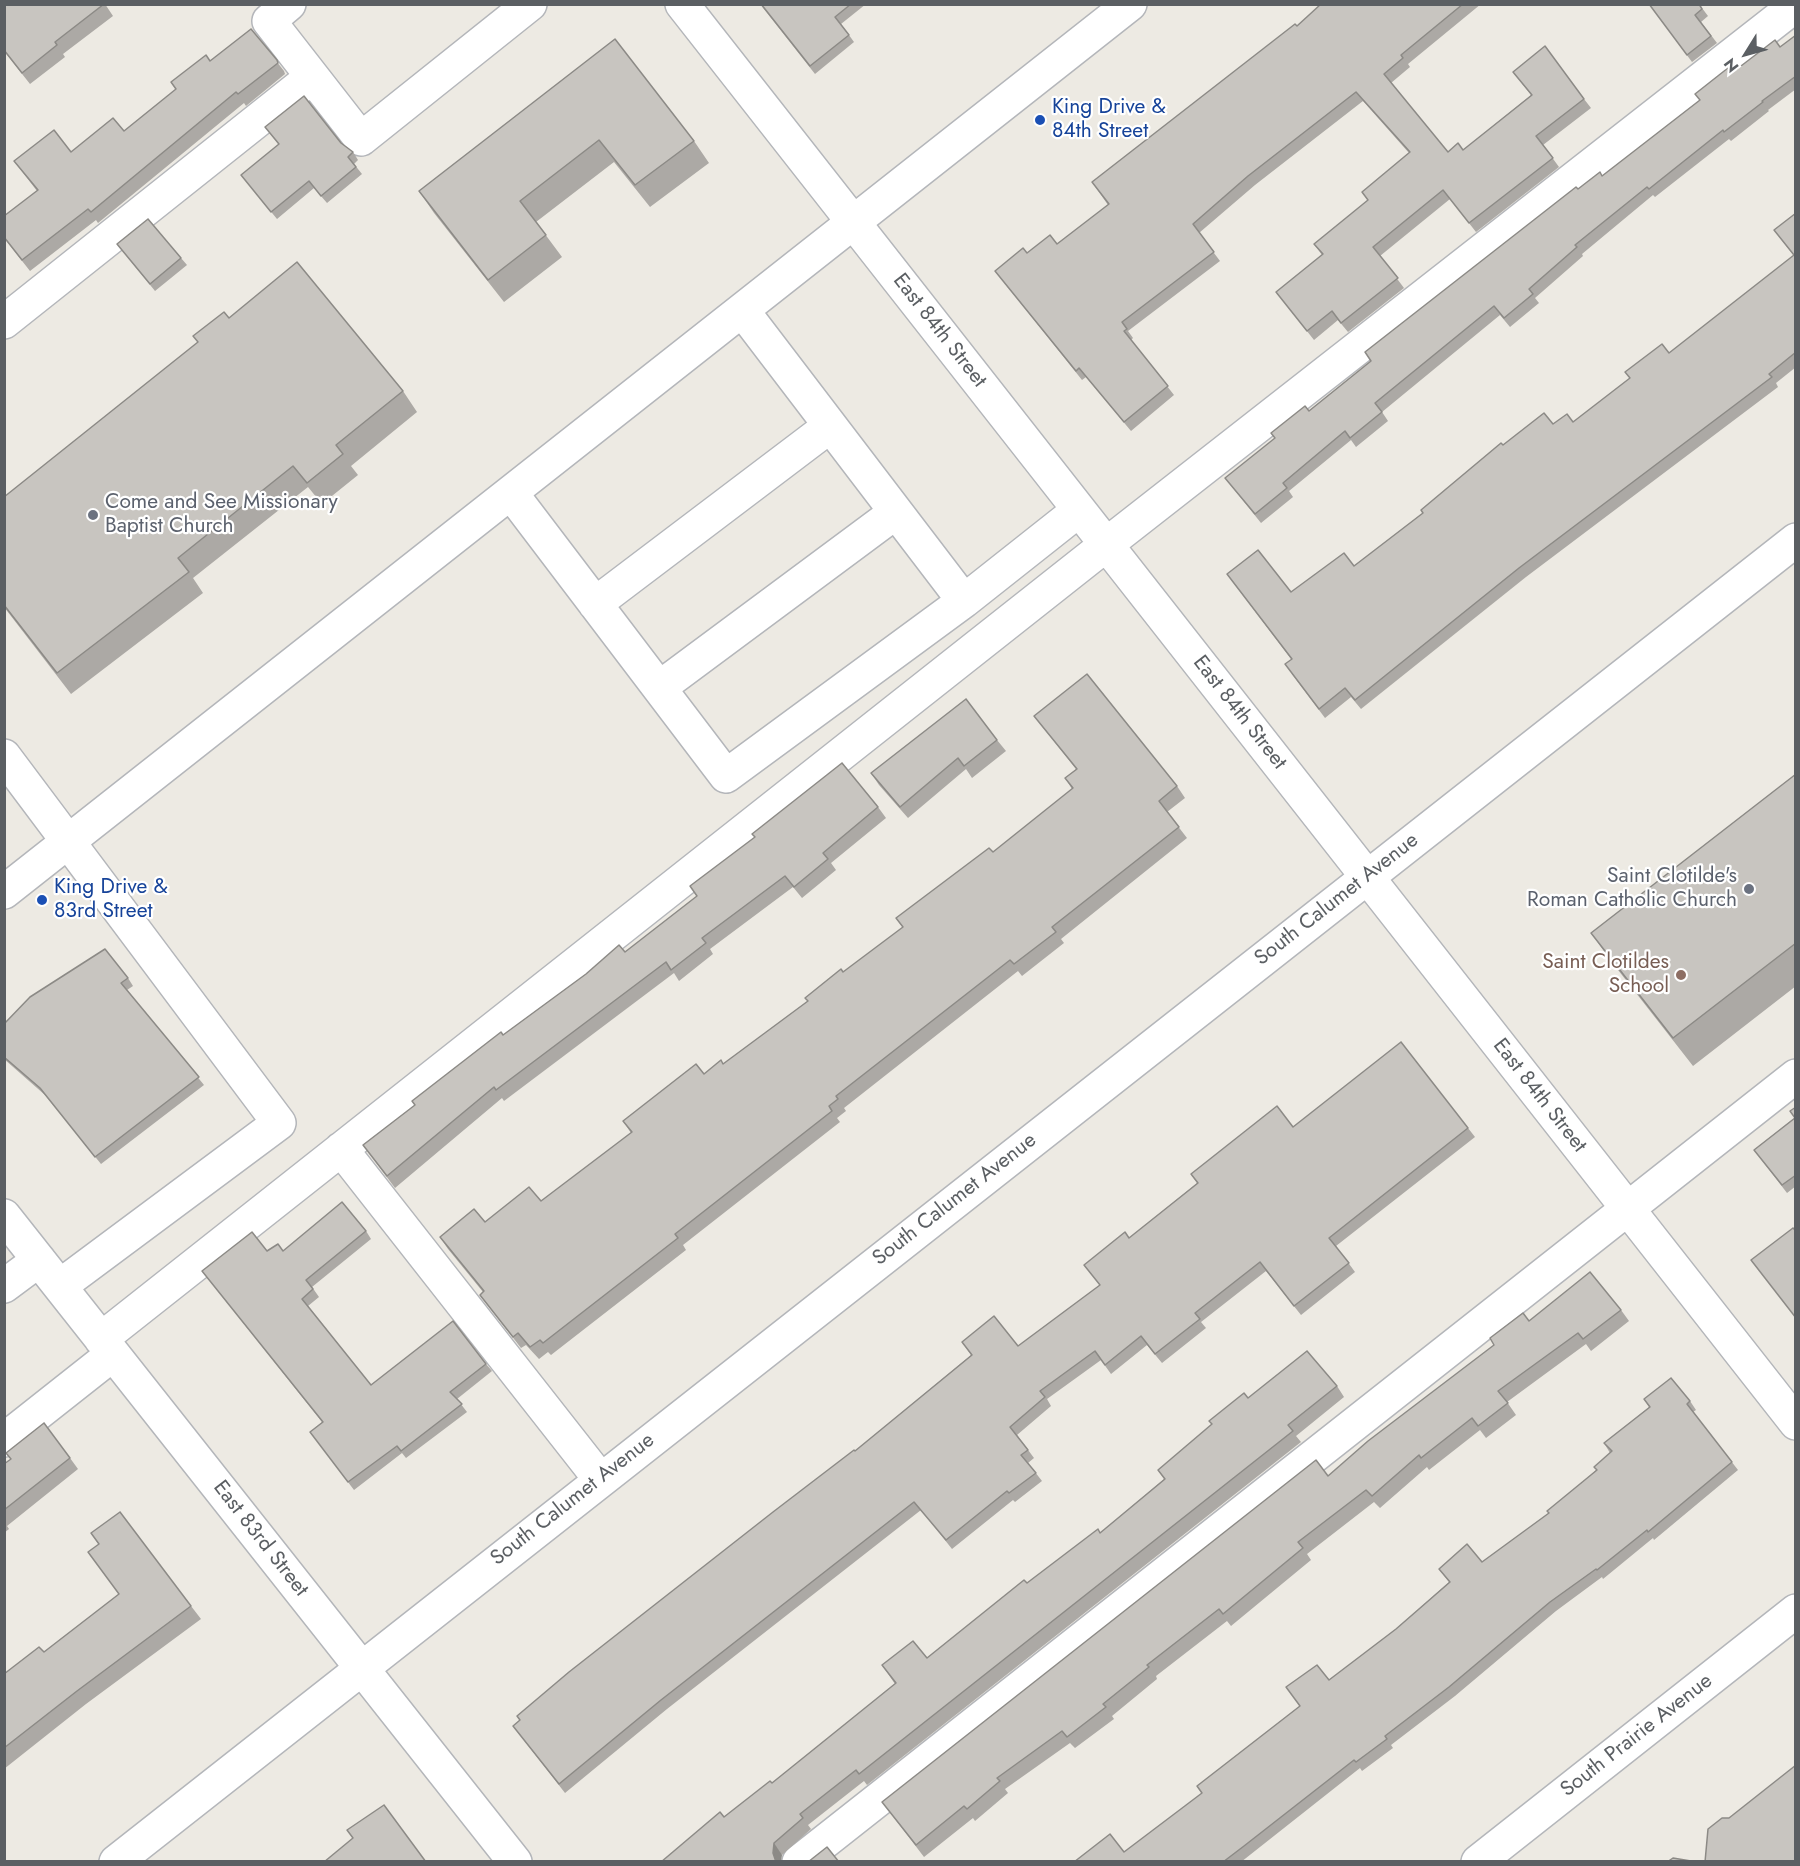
<!DOCTYPE html>
<style>
body{margin:0}
#map{position:relative;width:1800px;height:1866px;overflow:hidden;background:#edeae3;font-family:Jost,sans-serif}
canvas{display:block}
.frame{position:absolute;inset:0;border:6px solid #5b5f63;pointer-events:none}
.north{position:absolute;left:1716px;top:24px;width:60px;height:60px;-webkit-text-stroke:4px #fff;paint-order:stroke;rotate:233deg;font-size:16px;font-weight:700;line-height:24px;text-align:center;color:#5b5f63}
.north::after{content:'';display:block;margin:auto;width:21px;height:27px;background:#5b5f63;clip-path:polygon(50% 0,100% 100%,50% 72%,0 100%)}
</style>
<div id="map">
<canvas width="1800" height="1866"></canvas>
<div class="frame"></div>
<div class="north">N</div>
</div>
<script>
const ctx = document.querySelector('canvas').getContext('2d');
ctx.lineJoin = 'round';
const poly = rows => new Path2D(rows.map(r => 'M' + r).join(''));
function stroke(path, color, width, dash) { ctx.strokeStyle = color; ctx.lineWidth = width; ctx.lineCap = dash ? 'butt' : 'round'; ctx.setLineDash(dash || []); ctx.stroke(path); }
function paint(path, color) { ctx.fillStyle = color; ctx.fill(path, 'evenodd'); }
function write(font, color, halo, rows, align = 'center') {
  ctx.font = font + ' Jost,sans-serif'; ctx.lineWidth = 4.5; ctx.setLineDash([]); ctx.textBaseline = 'middle'; ctx.strokeStyle = halo; ctx.fillStyle = color; for (const [text, x, y, turn = 0] of rows) {
    ctx.save(); ctx.translate(x, y); ctx.rotate((+turn || 0) * Math.PI / 180); ctx.textAlign = isNaN(turn) ? turn : align; if (halo) ctx.strokeText(text, 0, 0); ctx.fillText(text, 0, 0); ctx.restore();
  }
}
const minor = poly([
 [289,4,269,21,361,139,530,4],
 [682,4,1796,1423],
 [742,310,964,601],
 [4,322,312,77],
 [511,493,726,776,964,601,1079,510],
 [595,604,830,426],
 [659,688,896,512],
 [4,756,279,1123,60,1286],
 [4,892,1130,4],
 [341,1149,600,1479],
 [4,1216,515,1862],
 [4,1286,39,1260],
 [101,1339,1107,544,1796,5],
 [4,1440,113,1354],
 [116,1862,1796,540],
 [799,1862,1796,1076],
 [1478,1862,1796,1611]
]);
const wall = poly([
 [4,4,105,4,113,16,63,54,65,57,30,84,4,51],
 [760,4,866,4,841,24,854,42,815,74],
 [1321,4,1481,4,1408,64,1410,67,1391,83,1448,152,1463,150,1531,95,1513,72,1584,99,1591,108,1543,145,1559,167,1476,232,1450,199,1380,256,1404,288,1348,332,1338,320,1314,340,1276,292,1322,255,1314,244,1368,200,1362,192,1409,153,1363,101,1255,185,1199,233,1220,261,1128,331,1133,338,1131,340,1174,395,1131,431,1086,377,1082,380,995,271,1027,253,1057,244,1108,205,1092,182,1297,26],
 [1649,4,1699,4,1708,16,1701,22,1717,43,1692,62],
 [251,29,284,71,285,74,246,106,244,103,98,223,96,220,30,271,4,238,4,216,37,191,14,161,71,152,124,131,176,90,171,82,210,61],
 [1796,35,1796,89,1768,110,1769,111,1731,141,1729,139,1655,197,1653,195,1582,254,1583,256,1535,298,1539,303,1510,327,1500,315,1382,412,1388,421,1356,447,1351,440,1289,491,1293,497,1261,523,1225,478,1371,361,1365,352,1578,189,1602,176,1699,101,1737,69,1780,47],
 [615,39,694,141,709,163,650,207,614,162,536,222,562,257,504,302,434,213,419,191],
 [265,127,353,152,358,160,354,164,362,174,327,203,314,188,277,219,241,175,279,145],
 [1796,213,1796,367,1776,383,1778,387,1526,577,1361,709,1351,697,1325,718,1292,674,1291,659,1227,574,1291,592,1354,566,1423,513,1503,445,1553,424,1573,422,1669,353,1794,256,1774,230],
 [117,244,181,258,187,265,155,291],
 [229,318,403,391,417,412,351,466,358,475,322,504,308,487,193,578,203,593,71,694,4,607,4,497],
 [1034,716,1177,786,1185,798,1167,812,1187,838,1061,939,1064,943,1022,976,1018,971,844,1108,846,1111,837,1118,840,1122,683,1245,686,1250,551,1355,548,1352,539,1359,526,1345,521,1348,480,1295,483,1292,448,1249,440,1237,485,1222,541,1201,631,1133,623,1121,704,1074,723,1064,808,1001,843,972,903,928,896,918,993,852,1072,789,1065,778,1076,769],
 [997,740,1006,751,972,778,966,769,908,818,879,785,871,773],
 [1796,774,1796,986,1693,1066,1611,961,1591,933],
 [878,807,886,818,831,863,836,870,802,898,793,887,710,949,713,954,679,981,674,973,504,1101,502,1098,395,1188,363,1145,415,1105,503,1035,586,974],
 [128,978,133,986,127,990,204,1085,101,1164,45,1095,4,1059,4,1024],
 [1796,1107,1796,1186,1787,1193,1754,1150,1794,1118],
 [1293,1127,1468,1128,1475,1137,1336,1246,1355,1272,1301,1315,1266,1271,1201,1322,1206,1328,1162,1363,1147,1345,1111,1374,1101,1360,1047,1399,1051,1406,1017,1435,1034,1458,1028,1463,1042,1481,1015,1502,1013,1500,952,1549,921,1510,667,1709,565,1793,513,1726,855,1451,971,1355,962,1342,1018,1346,1100,1285,1084,1265,1129,1238,1197,1183,1191,1174],
 [366,1231,371,1239,312,1287,319,1297,308,1306,371,1385,486,1364,492,1371,457,1399,467,1412,406,1458,402,1453,354,1490,310,1432,322,1422,202,1271,267,1251,283,1251],
 [1621,1310,1629,1321,1591,1351,1586,1344,1507,1402,1516,1415,1486,1438,1480,1430,1429,1470,1427,1467,1380,1508,1374,1502,1307,1554,1311,1560,1231,1626,1227,1621,1156,1676,1157,1679,1112,1716,1114,1719,1075,1748,1070,1743,1005,1789,1008,1793,975,1821,973,1818,924,1857,882,1802,1328,1476,1529,1321],
 [1337,1386,1344,1397,1296,1436,1301,1442,867,1785,864,1781,808,1825,811,1829,782,1855,724,1817,772,1783,895,1684,882,1665,927,1658,1027,1583,1100,1533,1164,1479,1158,1470,1248,1398],
 [1644,1399,1690,1401,1696,1410,1693,1412,1738,1470,1654,1540,1653,1538,1603,1579,1602,1577,1556,1611,1455,1696,1391,1745,1393,1748,1362,1771,1360,1768,1241,1862,1074,1862,1124,1852,1202,1794,1197,1786,1300,1706,1329,1680,1396,1629,1449,1582,1439,1569,1482,1562,1549,1513,1596,1470,1610,1453,1604,1443,1649,1407],
 [6,1453,70,1458,78,1469,7,1526,9,1529,4,1533,4,1464,11,1459],
 [91,1533,191,1606,201,1619,86,1704,4,1769,4,1674,44,1652,119,1594,99,1545]
]);
const shadedWall = poly([
 [774,1843,782,1855,781,1862,776,1862,773,1853]
]);
const building = poly([
 [4,4,104,4,55,42,57,45,22,73,4,50,4,4],
 [761,4,851,4,835,17,849,35,810,66,761,4],
 [1321,4,1463,4,1401,55,1403,58,1384,74,1448,152,1458,143,1463,150,1532,95,1513,72,1545,46,1584,99,1536,136,1553,158,1469,223,1443,190,1373,247,1398,278,1341,323,1332,311,1307,331,1276,292,1323,254,1314,244,1368,200,1362,192,1410,152,1356,92,1248,176,1193,224,1214,252,1122,322,1127,329,1124,331,1168,386,1124,422,1079,368,1076,371,995,271,1023,248,1027,253,1050,235,1057,244,1109,204,1092,182,1295,24,1297,26,1321,4],
 [1649,4,1699,4,1702,9,1695,15,1711,36,1687,55,1649,4],
 [251,29,277,60,278,63,238,94,236,92,91,212,88,209,22,260,4,237,4,216,38,190,14,161,54,130,71,152,113,118,124,131,176,89,171,82,206,55,210,61,251,29],
 [1796,35,1796,76,1762,101,1763,102,1724,132,1723,130,1649,189,1647,187,1575,245,1577,247,1529,289,1533,294,1504,318,1494,306,1375,403,1382,412,1350,438,1345,431,1283,483,1287,488,1255,514,1225,478,1275,438,1271,433,1305,406,1309,411,1371,361,1365,352,1576,187,1578,189,1600,172,1602,176,1700,100,1695,94,1733,64,1737,69,1775,40,1780,47,1796,35],
 [615,39,694,141,635,185,599,140,520,201,546,235,488,280,419,191,615,39],
 [304,96,341,143,353,152,348,157,356,167,321,196,309,181,271,212,241,175,279,144,265,127,304,96],
 [1796,213,1796,352,1769,374,1772,377,1519,568,1355,700,1345,688,1319,709,1285,664,1292,659,1227,574,1258,550,1291,592,1344,553,1354,566,1423,513,1421,510,1501,443,1503,445,1544,413,1553,424,1567,414,1573,422,1630,378,1625,372,1662,344,1669,353,1794,255,1774,230,1796,213],
 [148,219,181,258,150,284,117,244,148,219],
 [297,262,403,391,336,445,343,454,307,483,293,466,178,558,189,572,57,673,4,605,4,497,198,342,193,336,224,312,229,318,297,262],
 [1087,674,1177,786,1159,801,1179,827,1052,927,1056,932,1014,964,1010,960,836,1096,838,1099,829,1106,832,1111,675,1234,678,1238,543,1343,540,1340,530,1347,518,1333,513,1337,480,1295,484,1291,440,1237,474,1209,485,1222,529,1187,541,1201,632,1132,623,1121,696,1064,704,1074,721,1060,723,1064,808,1001,805,998,841,969,843,972,903,927,896,918,989,848,993,852,1073,788,1065,778,1077,769,1034,716,1087,674],
 [966,699,997,740,964,766,958,758,900,807,871,773,966,699],
 [842,763,878,807,823,853,828,859,794,887,785,876,702,938,706,943,671,970,666,962,496,1090,494,1087,387,1176,363,1145,415,1105,412,1101,501,1032,503,1035,586,974,619,945,625,952,697,896,690,886,755,837,752,834,842,763],
 [1796,774,1796,943,1673,1038,1591,933,1796,774],
 [105,949,128,978,121,983,199,1077,95,1157,40,1088,4,1057,4,1024,30,997,105,949],
 [1401,1042,1468,1128,1329,1238,1349,1263,1294,1306,1260,1262,1195,1313,1200,1319,1155,1354,1141,1336,1105,1365,1095,1351,1040,1391,1045,1397,1010,1427,1028,1450,1021,1455,1036,1473,1009,1493,1007,1491,946,1540,914,1502,661,1700,559,1784,513,1726,520,1720,517,1716,569,1672,773,1512,854,1450,855,1451,972,1355,962,1342,994,1316,1018,1346,1100,1285,1084,1265,1125,1232,1129,1238,1198,1183,1191,1174,1277,1106,1293,1127,1401,1042],
 [1796,1107,1796,1175,1782,1185,1754,1150,1795,1118,1790,1111,1796,1107],
 [342,1202,366,1231,306,1280,313,1289,302,1299,371,1385,453,1321,486,1364,450,1392,462,1404,401,1451,397,1446,348,1482,310,1432,323,1422,202,1271,252,1232,267,1251,278,1244,283,1251,342,1202],
 [1793,1228,1796,1231,1796,1318,1751,1260,1793,1228],
 [1590,1272,1621,1310,1583,1339,1578,1333,1498,1391,1508,1403,1478,1426,1472,1418,1421,1458,1419,1455,1372,1496,1366,1490,1298,1542,1303,1548,1223,1614,1219,1609,1147,1665,1149,1667,1103,1704,1106,1707,1067,1737,1062,1731,997,1778,1000,1781,967,1809,964,1806,916,1845,882,1802,1316,1460,1328,1476,1368,1441,1494,1345,1490,1338,1523,1313,1529,1321,1590,1272],
 [1307,1351,1337,1386,1288,1425,1293,1431,859,1774,856,1770,800,1814,803,1818,774,1843,773,1853,776,1862,661,1862,720,1812,724,1817,770,1781,772,1783,896,1683,882,1665,913,1641,927,1658,1024,1580,1027,1583,1098,1529,1100,1533,1165,1479,1158,1470,1212,1424,1209,1421,1244,1393,1248,1398,1307,1351],
 [1671,1378,1690,1401,1687,1404,1732,1462,1648,1532,1647,1530,1597,1570,1596,1569,1550,1602,1449,1687,1385,1736,1387,1739,1356,1762,1354,1760,1244,1846,1223,1862,1074,1862,1110,1834,1124,1852,1202,1793,1197,1786,1300,1706,1286,1687,1317,1665,1329,1680,1396,1629,1450,1582,1439,1569,1467,1544,1482,1562,1549,1513,1547,1511,1597,1470,1594,1467,1612,1451,1604,1443,1650,1407,1644,1399,1671,1378],
 [44,1423,70,1458,4,1510,4,1464,11,1459,6,1453,44,1423],
 [120,1512,191,1606,77,1691,4,1748,4,1674,39,1647,44,1652,119,1594,88,1552,99,1544,91,1533,120,1512],
 [1796,1765,1796,1862,1705,1862,1708,1829,1722,1818,1729,1818,1796,1765],
 [384,1805,426,1862,324,1862,353,1838,347,1830,384,1805],
 [827,1847,839,1862,808,1862,827,1847],
 [1673,1858,1697,1862,1667,1862,1673,1858]
]);
const markers = [
 [1040,120,6,"#1a4fb4"],
 [93,515,6,"#6b7280"],
 [1749,889,6,"#6b7280"],
 [42,900,6,"#1a4fb4"],
 [1681,975,6,"#8d6e63"]
];
const transitNames = [
 ["King Drive &",1052,108],
 ["84th Street",1052,132],
 ["King Drive &",54,888],
 ["83rd Street",54,912]
];
const streetNames = [
 ["East 84th Street",939,331,52],
 ["East 84th Street",1239,713,52],
 ["South Calumet Avenue",1337,900,-38],
 ["East 84th Street",1539,1096,52],
 ["South Calumet Avenue",955,1200,-38],
 ["South Calumet Avenue",573,1500,-38],
 ["East 83rd Street",260,1539,52],
 ["South Prairie Avenue",1637,1736,-38]
];
const worshipNames = [
 ["Come and See Missionary",105,503],
 ["Baptist Church",105,527],
 ["Saint Clotilde's",1737,877,"right"],
 ["Roman Catholic Church",1737,901,"right"]
];
const educationNames = [
 ["Saint Clotildes",1669,963],
 ["School",1669,987]
];
stroke(minor, '#b4b6ba', 36);
stroke(minor, '#fff', 33);
paint(wall, '#aca9a5');
paint(shadedWall, '#8c8a86');
paint(building, '#c8c5c0');
stroke(building, '#8c8a86', 1.5);
for (const [x, y, r, color] of markers) { const dot = new Path2D(); dot.arc(x, y, r, 0, 2 * Math.PI); ctx.fillStyle = color; ctx.fill(dot); stroke(dot, '#fff', 2); }
write('21px', '#164399', '#fff', transitNames, 'left');
write('21px', '#5b5f63', '#fff', streetNames);
write('21px', '#5b616d', '#fff', worshipNames, 'left');
write('21px', '#785e54', '#fff', educationNames, 'right');
</script>
